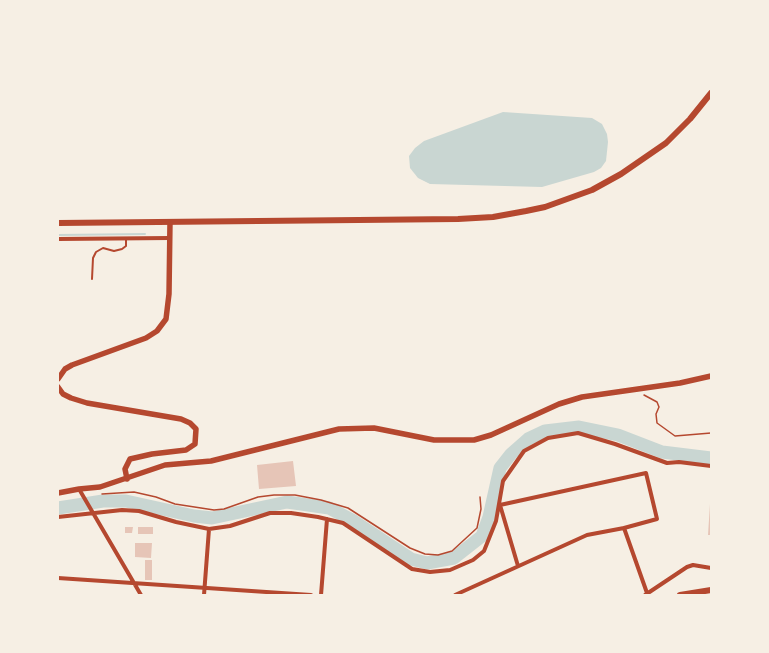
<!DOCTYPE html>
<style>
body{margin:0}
#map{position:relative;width:769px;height:653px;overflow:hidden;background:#f6efe4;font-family:"Source Sans 3",sans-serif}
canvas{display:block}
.frame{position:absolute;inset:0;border:59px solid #f6efe4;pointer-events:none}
</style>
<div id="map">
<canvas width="769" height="653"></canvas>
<div class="frame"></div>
</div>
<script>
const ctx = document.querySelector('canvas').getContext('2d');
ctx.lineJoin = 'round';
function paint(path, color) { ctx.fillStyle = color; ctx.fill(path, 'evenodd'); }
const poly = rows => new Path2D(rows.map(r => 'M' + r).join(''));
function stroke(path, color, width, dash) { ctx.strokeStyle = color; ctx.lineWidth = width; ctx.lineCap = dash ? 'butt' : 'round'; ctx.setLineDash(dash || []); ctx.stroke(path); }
const water = poly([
 [503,112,592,118,602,124,607,134,608,142,606,161,601,168,594,172,542,187,430,184,418,178,410,168,409,156,415,148,424,141]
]);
const stream = poly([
 [58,235,145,234]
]);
const river = poly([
 [58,508,103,501,126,501,194,516,212,518,287,502,329,508,352,520,411,559,427,563,454,558,482,536,489,517,500,468,511,454,528,439,545,431,579,427,618,435,662,452,711,458]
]);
const building = poly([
 [293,461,296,486,259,489,257,465],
 [710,504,711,504,711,535,708,535],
 [125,527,133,527,132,533,125,533],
 [138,527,153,527,153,534,138,534],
 [135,543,152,543,151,558,135,557],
 [145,560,152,560,152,580,145,580]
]);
const path = poly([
 [644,395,657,402,659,407,656,414,657,423,675,436,711,433],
 [102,494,134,492,156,497,175,504,214,510,224,509,258,497,274,495,295,495,321,500,348,508,410,548,425,554,438,555,452,551,477,528,481,509,480,497]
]);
const service = poly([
 [92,279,93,258,96,252,103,248,114,251,122,249,126,246,126,239]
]);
const minor = poly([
 [58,239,170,238],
 [79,489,141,595],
 [58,517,122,510,139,511,176,522,209,529,230,526,270,513,291,513,318,517,343,523,412,569,430,572,450,570,473,560,484,551,496,521,503,481,524,451,548,438,578,433,615,444,667,463,679,462,711,466],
 [624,528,647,593],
 [58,578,311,595],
 [204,595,209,529],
 [321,595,327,519],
 [455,595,587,535,624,528,657,519,646,473,500,505,518,566],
 [645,595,687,567,693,565,711,568]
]);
const tertiary = poly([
 [58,379,65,369,72,365,146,338,157,331,166,319,169,294,170,222],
 [58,387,63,394,71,398,87,403,181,419,190,423,196,429,195,444,186,450,152,454,130,459,125,469,127,479],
 [58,493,79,489,100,487,165,465,211,461,339,429,374,428,434,440,474,440,491,435,559,404,582,397,680,383,711,376]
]);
const secondary = poly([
 [58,223,458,219,493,217,526,211,545,207,592,190,621,174,666,143,690,119,711,93],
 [680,595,711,590]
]);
paint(water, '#c9d6d2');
stroke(stream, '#c9d6d2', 2);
stroke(river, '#c9d6d2', 13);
paint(building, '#e6c5b7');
stroke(path, '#b5482f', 1.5);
stroke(service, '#b5482f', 2);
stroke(minor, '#b5482f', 4);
stroke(tertiary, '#b5482f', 5.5);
stroke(secondary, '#b5482f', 6);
</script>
